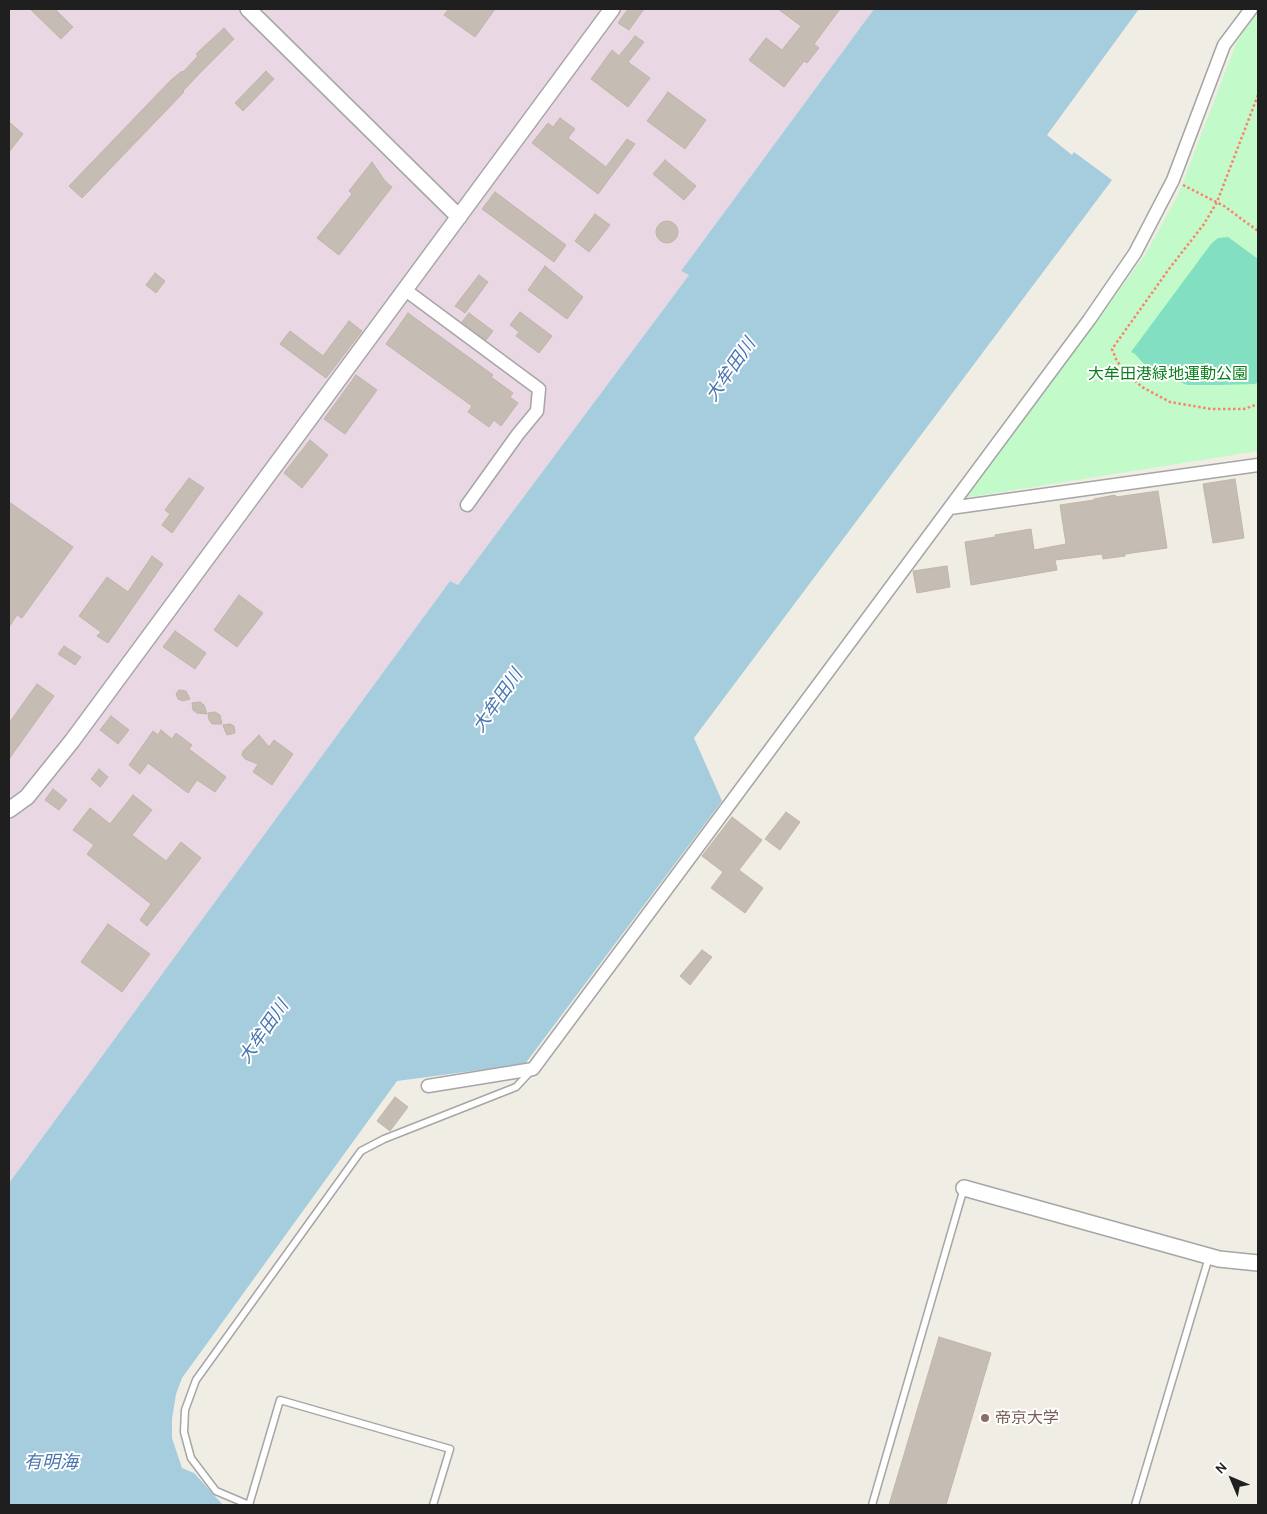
<!DOCTYPE html>
<meta charset="utf-8">
<style>
body{margin:0}
#map{position:relative;width:1267px;height:1514px;overflow:hidden;background:#f0ede5;font-family:Karla,sans-serif}
canvas{display:block}
.frame{position:absolute;inset:0;border:10px solid #1f1f1f;pointer-events:none}
.north{position:absolute;left:1207px;top:1454px;width:50px;height:50px;-webkit-text-stroke:4px #fff;paint-order:stroke;rotate:315deg;font-size:14px;font-weight:700;line-height:20px;text-align:center;color:#1f1f1f}
.north::after{content:'';display:block;margin:auto;width:18px;height:22px;background:#1f1f1f;clip-path:polygon(50% 0,100% 100%,50% 72%,0 100%)}
</style>
<div id="map">
<canvas width="1267" height="1514"></canvas>
<div class="frame"></div>
<div class="north">N</div>
</div>
<script>
const ctx = document.querySelector('canvas').getContext('2d');
ctx.lineJoin = 'round';
function paint(path, color) { ctx.fillStyle = color; ctx.fill(path, 'evenodd'); }
const poly = rows => new Path2D(rows.map(r => 'M' + r).join(''));
function stroke(path, color, width, dash) { ctx.strokeStyle = color; ctx.lineWidth = width; ctx.lineCap = dash ? 'butt' : 'round'; ctx.setLineDash(dash || []); ctx.stroke(path); }
function write(font, color, halo, rows, align = 'center') {
  ctx.font = font + ' Karla,"Noto Sans JP",sans-serif'; ctx.lineWidth = 4; ctx.setLineDash([]); ctx.textBaseline = 'middle'; ctx.strokeStyle = halo; ctx.fillStyle = color; for (const [text, x, y, turn = 0] of rows) {
    ctx.save(); ctx.translate(x, y); ctx.rotate((+turn || 0) * Math.PI / 180); ctx.textAlign = isNaN(turn) ? turn : align; if (halo) ctx.strokeText(text, 0, 0); ctx.fillText(text, 0, 0); ctx.restore();
  }
}
const industrial = poly([
 [9,9,874,9,681,271,689,275,458,585,450,581,9,1183]
]);
const park = poly([
 [1258,12,1258,451,964,498,1145,255,1178,195,1185,177,1237,41]
]);
const pitch = poly([
 [1228,237,1258,259,1258,382,1255,384,1218,385,1187,385,1145,365,1135,354,1131,352,1211,244,1218,238]
]);
const water = poly([
 [874,9,1139,9,1047,135,1072,155,1074,152,1112,180,694,738,722,801,525,1064,397,1081,182,1378,176,1394,172,1419,172,1438,182,1468,194,1473,223,1505,9,1505,9,1183,450,581,458,585,689,275,681,271]
]);
const building = poly([
 [30,9,55,9,73,27,61,39,30,9],
 [449,9,495,9,475,37,444,15,449,9],
 [628,9,644,9,629,30,618,23,628,9],
 [778,9,840,9,814,44,819,48,807,63,804,61,784,87,749,60,766,38,782,50,801,26,778,9],
 [224,28,234,39,200,73,183,91,184,92,82,198,69,186,171,80,182,71,183,72,198,56,196,54,224,28],
 [635,36,644,42,628,62,650,78,628,107,591,79,612,50,619,56,635,36],
 [266,71,274,79,243,111,235,103,266,71],
 [668,92,706,120,685,149,647,121,668,92],
 [560,118,575,129,568,138,606,167,627,139,635,144,598,194,532,143,548,123,553,127,560,118],
 [9,122,23,134,9,152,9,122],
 [665,160,696,186,684,200,653,174,665,160],
 [372,162,385,181,392,187,339,255,317,238,352,194,349,191,372,162],
 [495,192,566,245,554,262,482,209,495,192],
 [595,214,610,225,589,252,575,241,595,214],
 '656 232a11 11 0 1 1 22 0a11 11 0 1 1-22 0Z',
 [545,266,583,297,567,319,528,290,545,266],
 [155,273,165,281,156,293,146,285,155,273],
 [479,275,488,282,465,313,455,306,479,275],
 [520,312,552,336,539,353,516,336,519,332,510,325,520,312],
 [408,313,493,375,491,377,513,393,510,397,518,403,501,426,494,420,489,427,468,412,472,406,386,344,408,313],
 [469,313,493,331,486,340,462,322,469,313],
 [349,321,362,331,326,378,280,344,290,331,323,356,349,321],
 [356,375,377,390,345,434,324,419,356,375],
 [310,440,328,455,302,488,284,473,310,440],
 [189,478,204,488,172,533,162,525,170,514,165,510,189,478],
 [1235,479,1244,538,1213,543,1203,484,1235,479],
 [1158,491,1167,548,1125,554,1125,556,1103,559,1102,554,1055,560,1057,570,971,585,965,542,995,537,995,535,1031,529,1034,550,1066,544,1060,505,1094,500,1094,499,1115,495,1116,497,1158,491],
 [9,502,73,547,22,618,17,615,9,627,9,502],
 [152,556,163,564,108,643,97,636,101,632,79,616,107,577,128,592,152,556],
 [947,566,950,587,917,593,913,571,947,566],
 [239,595,263,613,237,647,214,630,239,595],
 [175,631,206,653,195,669,163,647,175,631],
 [64,646,81,657,75,665,58,654,64,646],
 [37,684,54,696,9,759,9,723,37,684],
 [179,690,186,691,190,699,183,701,178,699,176,694,179,690],
 [200,702,204,705,207,714,197,713,193,710,192,703,200,702],
 [215,712,220,715,222,724,212,724,209,720,208,713,215,712],
 [111,716,129,730,118,744,100,730,111,716],
 [230,724,234,726,235,733,227,735,225,731,223,725,230,724],
 [161,730,172,739,176,733,192,745,189,749,226,777,215,792,197,780,188,793,148,763,140,774,129,765,153,731,158,735,161,730],
 [259,735,269,747,274,740,293,754,272,785,253,772,258,764,245,759,242,755,243,751,259,735],
 [99,769,108,777,100,787,91,779,99,769],
 [53,789,67,800,59,810,45,800,53,789],
 [133,795,152,810,132,835,166,861,181,842,201,858,147,926,140,920,151,904,87,854,94,845,73,830,90,808,110,824,133,795],
 [786,812,800,822,780,850,765,839,786,812],
 [732,817,762,840,739,870,763,888,745,913,711,888,723,872,702,856,732,817],
 [108,924,150,954,122,992,81,962,108,924],
 [702,950,712,957,690,985,680,976,702,950],
 [395,1097,408,1107,390,1131,377,1121,395,1097],
 [939,1337,991,1353,946,1505,889,1505,939,1337]
]);
const path = poly([
 [1258,95,1217,202,1204,224,1169,269,1112,349,1116,359,1123,370,1142,387,1170,402,1211,409,1244,409,1258,404],
 [1183,185,1224,206,1258,231]
]);
const service = poly([
 [249,1505,216,1491,191,1458,184,1432,185,1410,196,1380,361,1151,384,1139,516,1087,530,1072],
 [249,1505,280,1400,450,1449,433,1505],
 [872,1505,964,1188],
 [1135,1505,1209,1257]
]);
const minor = poly([
 [404,289,539,389,537,411,518,434,467,505],
 [950,508,1258,465],
 [428,1086,533,1069,1089,320,1135,253,1173,180,1224,45,1251,9]
]);
const tertiary = poly([
 [248,9,459,217],
 [9,810,27,797,72,741,612,9],
 [964,1188,1219,1259,1258,1263]
]);
const markers = [
 [985,1418,5,"#8d6e63"]
];
const parkNames = [
 ["大牟田港緑地運動公園",1168,374]
];
const educationNames = [
 ["帝京大学",995,1418]
];
const waterNames = [
 ["大牟田川",731,370,-55],
 ["大牟田川",498,701,-55],
 ["大牟田川",264,1032,-55],
 ["有明海",51,1463]
];
paint(industrial, '#e9d7e4');
paint(park, '#c2faca');
paint(pitch, '#83dfc2');
paint(water, '#a5cdde');
paint(building, '#c5bcb4');
stroke(building, '#c2b5a7', 1);
stroke(service, '#a6a6a6', 9);
stroke(minor, '#a6a6a6', 15);
stroke(tertiary, '#a6a6a6', 18);
stroke(path, '#fb836b', 2.5, [2.5, 2.5]);
stroke(service, '#fff', 6);
stroke(minor, '#fff', 12);
stroke(tertiary, '#fff', 15);
for (const [x, y, r, color] of markers) { const dot = new Path2D(); dot.arc(x, y, r, 0, 2 * Math.PI); ctx.fillStyle = color; ctx.fill(dot); stroke(dot, '#fff', 2); }
write('16px', '#0b7f1c', '#fff', parkNames);
write('16px', '#785e54', '#fff', educationNames, 'left');
write('italic 18px', '#4a76b0', '#fff', waterNames);
</script>
